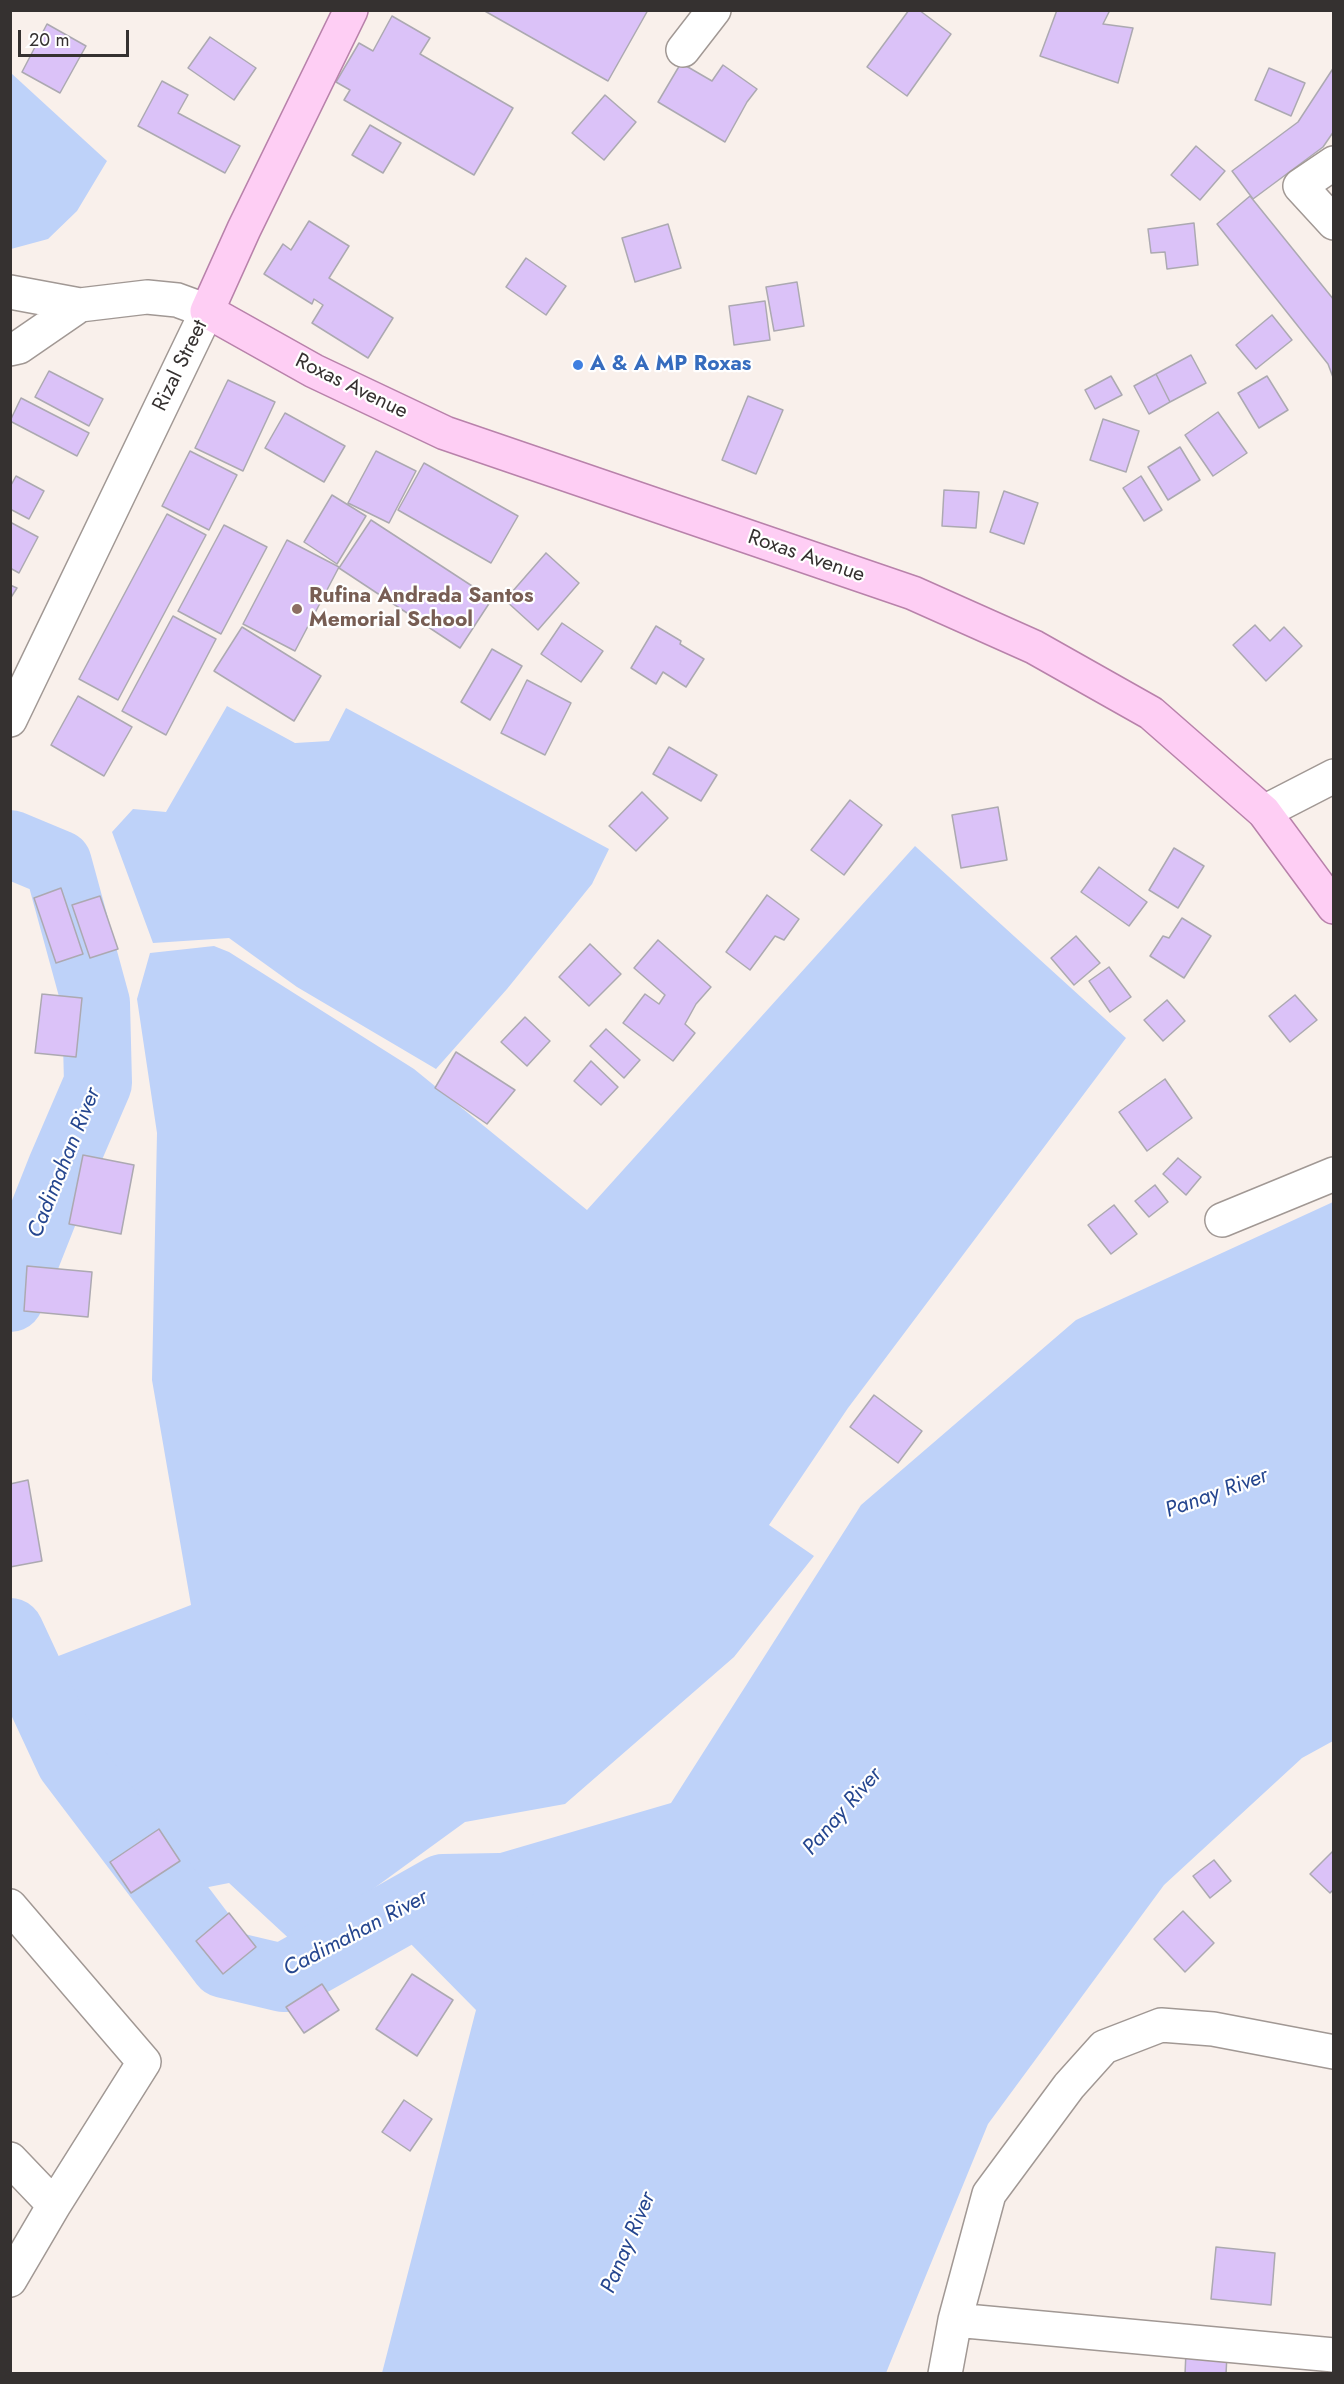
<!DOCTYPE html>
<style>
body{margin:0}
#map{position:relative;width:1344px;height:2384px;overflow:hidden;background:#f9f0eb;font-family:Jost,sans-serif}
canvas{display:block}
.frame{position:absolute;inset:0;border:12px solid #353130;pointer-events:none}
.scale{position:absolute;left:18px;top:30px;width:111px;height:27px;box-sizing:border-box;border:3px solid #353130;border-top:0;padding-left:8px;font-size:18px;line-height:21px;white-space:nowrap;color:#353130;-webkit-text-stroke:4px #fff;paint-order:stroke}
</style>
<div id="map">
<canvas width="1344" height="2384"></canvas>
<div class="frame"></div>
<div class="scale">20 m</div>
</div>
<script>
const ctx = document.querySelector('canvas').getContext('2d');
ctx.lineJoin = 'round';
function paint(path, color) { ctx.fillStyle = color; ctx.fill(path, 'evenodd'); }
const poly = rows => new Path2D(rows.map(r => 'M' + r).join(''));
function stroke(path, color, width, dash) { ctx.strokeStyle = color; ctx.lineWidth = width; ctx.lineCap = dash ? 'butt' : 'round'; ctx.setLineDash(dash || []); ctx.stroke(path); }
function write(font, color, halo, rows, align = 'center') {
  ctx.font = font + ' Jost,sans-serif'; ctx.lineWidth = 4.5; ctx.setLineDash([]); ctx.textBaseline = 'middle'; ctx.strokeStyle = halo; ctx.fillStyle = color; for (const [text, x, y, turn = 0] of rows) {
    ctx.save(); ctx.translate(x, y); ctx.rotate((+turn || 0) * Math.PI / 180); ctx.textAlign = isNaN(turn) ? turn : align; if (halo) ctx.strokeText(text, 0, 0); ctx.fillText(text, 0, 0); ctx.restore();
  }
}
const water = poly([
 [11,73,107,161,77,211,48,239,11,249],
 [227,706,295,743,329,741,346,708,609,849,592,884,507,989,436,1069,297,987,229,938,153,943,112,832,133,809,166,812],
 [915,846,1126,1038,848,1408,769,1525,814,1556,734,1657,565,1804,465,1822,296,1945,229,1883,188,1891,156,1877,128,1843,63,1748,22,1670,191,1605,152,1380,157,1133,137,999,150,953,214,946,229,952,414,1069,587,1210],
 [1333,1202,1333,1741,1302,1758,1164,1885,988,2124,886,2373,382,2373,476,2010,403,1936,418,1877,671,1803,861,1505,1076,1320]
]);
const river = poly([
 [10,844,58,864,96,1003,98,1083,61,1169,10,1298],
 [10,1632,70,1761,224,1964,283,1978,443,1888,500,1887]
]);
const building = poly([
 [483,10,648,10,608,81,483,10],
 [909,10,919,10,951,34,907,96,867,67,909,10],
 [1057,10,1110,10,1103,24,1133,28,1118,83,1040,56,1057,10],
 [392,16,430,38,420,54,513,108,474,175,344,100,350,90,336,82,359,43,373,51,392,16],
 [47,24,86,46,60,93,22,72,47,24],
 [210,37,256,68,234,100,188,68,210,37],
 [681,63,712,81,723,65,757,89,747,102,725,142,658,102,681,63],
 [1334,67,1334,131,1323,147,1253,199,1232,171,1298,122,1334,67],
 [1269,68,1305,83,1291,116,1255,100,1269,68],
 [162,81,188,95,178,113,240,146,225,173,138,126,162,81],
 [605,95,636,122,604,160,572,133,605,95],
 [370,125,401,143,383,173,352,155,370,125],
 [1196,146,1225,171,1200,200,1171,175,1196,146],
 [1250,196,1334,300,1334,380,1328,364,1217,224,1250,196],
 [309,221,349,246,329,278,393,318,368,358,312,323,323,305,314,299,312,304,264,274,283,244,291,250,309,221],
 [1194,223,1198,265,1167,269,1165,252,1151,253,1148,229,1194,223],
 [668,224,681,268,635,282,622,238,668,224],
 [526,258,566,286,546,315,506,287,526,258],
 [797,282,804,326,774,331,766,287,797,282],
 [765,301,770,340,734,345,729,306,765,301],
 [1272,315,1292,340,1256,369,1236,345,1272,315],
 [1191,355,1206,383,1170,402,1156,374,1191,355],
 [49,371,103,399,89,426,35,397,49,371],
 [1156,374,1170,402,1149,414,1134,386,1156,374],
 [1111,376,1122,395,1095,409,1085,390,1111,376],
 [1267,376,1288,410,1259,428,1238,393,1267,376],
 [228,380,275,402,243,471,195,448,228,380],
 [748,396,783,410,756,474,722,460,748,396],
 [21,398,89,433,77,456,10,421,21,398],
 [1218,412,1247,453,1213,476,1185,435,1218,412],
 [285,413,345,446,324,482,265,448,285,413],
 [1103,419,1139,431,1126,472,1090,460,1103,419],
 [1180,447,1200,480,1168,500,1148,467,1180,447],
 [190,451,237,475,209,530,162,506,190,451],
 [376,451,416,471,389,523,348,503,376,451],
 [424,463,518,516,491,563,398,510,424,463],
 [16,476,44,491,29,519,10,509,10,487,16,476],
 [1141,476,1162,510,1144,521,1123,488,1141,476],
 [944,490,979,492,976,528,942,526,944,490],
 [1004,491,1038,503,1024,544,990,532,1004,491],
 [332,495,366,516,337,564,304,542,332,495],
 [167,514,206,535,118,700,79,679,167,514],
 [371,520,492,599,460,648,339,568,371,520],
 [10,522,38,537,19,573,10,568,10,522],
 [224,525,267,547,221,634,178,611,224,525],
 [287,540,339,567,295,651,243,624,287,540],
 [546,553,579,583,538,630,505,600,546,553],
 [10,585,17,588,10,599,10,585],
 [173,616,216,639,166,735,122,711,173,616],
 [562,623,603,651,581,682,541,654,562,623],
 [1255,625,1270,641,1284,627,1302,646,1266,681,1233,645,1255,625],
 [656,626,681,641,680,644,704,659,686,687,663,672,656,684,631,668,656,626],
 [242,627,321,676,294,721,214,671,242,627],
 [492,649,522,666,490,720,461,702,492,649],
 [527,680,571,703,545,755,501,733,527,680],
 [78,696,132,727,104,776,51,745,78,696],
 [669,747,717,775,701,801,653,774,669,747],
 [642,792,668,818,636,851,609,826,642,792],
 [850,800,882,825,844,875,811,850,850,800],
 [998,807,1007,860,961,868,952,815,998,807],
 [1174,848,1204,866,1178,908,1149,890,1174,848],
 [1099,867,1147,902,1129,926,1081,892,1099,867],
 [61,888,83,954,56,963,34,898,61,888],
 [767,895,799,919,784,940,775,936,750,970,726,952,767,895],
 [100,896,118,949,90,958,72,905,100,896],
 [1182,918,1211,936,1184,978,1150,956,1163,936,1169,938,1182,918],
 [1076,936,1100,963,1074,985,1051,958,1076,936],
 [658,940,711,987,696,1004,685,1024,695,1033,673,1061,623,1023,645,994,659,1004,665,995,634,968,658,940],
 [590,944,621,974,589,1006,559,977,590,944],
 [1109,967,1131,997,1110,1012,1089,981,1109,967],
 [42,994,82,998,76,1057,35,1053,42,994],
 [1295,995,1317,1020,1290,1042,1269,1016,1295,995],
 [1167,1000,1185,1021,1163,1041,1144,1020,1167,1000],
 [525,1017,550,1041,527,1066,501,1042,525,1017],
 [606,1029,640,1060,624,1078,590,1046,606,1029],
 [456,1052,515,1090,487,1124,435,1088,456,1052],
 [591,1061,618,1087,601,1105,574,1081,591,1061],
 [1165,1079,1192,1118,1147,1151,1119,1112,1165,1079],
 [83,1155,134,1165,121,1234,69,1224,83,1155],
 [1178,1158,1201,1177,1186,1195,1163,1174,1178,1158],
 [1155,1185,1168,1202,1149,1217,1135,1201,1155,1185],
 [1114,1205,1137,1234,1111,1254,1088,1225,1114,1205],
 [27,1266,92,1272,88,1317,24,1311,27,1266],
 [874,1395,922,1431,898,1463,850,1427,874,1395],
 [28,1480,42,1561,10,1567,10,1484,28,1480],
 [159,1829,180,1861,131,1893,110,1862,159,1829],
 [1334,1850,1334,1889,1330,1893,1310,1874,1334,1850],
 [1214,1860,1231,1881,1210,1898,1193,1876,1214,1860],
 [1183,1911,1214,1943,1185,1972,1154,1939,1183,1911],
 [229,1913,256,1947,223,1974,196,1941,229,1913],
 [412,1974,453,2000,417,2056,376,2029,412,1974],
 [322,1984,339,2010,304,2033,286,2007,322,1984],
 [404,2100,432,2119,410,2151,382,2132,404,2100],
 [1216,2247,1275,2253,1271,2305,1211,2299,1216,2247],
 [1186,2352,1227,2355,1226,2374,1185,2374,1186,2352]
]);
const minor = poly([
 [683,50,714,10],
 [1334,163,1300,186,1334,223],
 [10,292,80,305,147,297,177,300,207,311,10,720],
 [10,349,19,347,80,305],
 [1264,812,1334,776],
 [1222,1220,1334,1174],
 [10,1906,144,2062,54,2205,10,2280],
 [10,2159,54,2205],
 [955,2320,1334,2355],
 [945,2374,955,2320,989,2194,1069,2086,1104,2047,1161,2025,1213,2029,1334,2052]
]);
const major = poly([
 [351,10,244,229,207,311,314,371,445,433,913,593,1034,647,1151,713,1264,812,1334,907]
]);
const markers = [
 [578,365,6,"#3f7fe0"],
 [297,609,6,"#8d6e63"]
];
const shopNames = [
 ["A & A MP Roxas",590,365]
];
const streetNames = [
 ["Rizal Street",181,366,-64],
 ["Roxas Avenue",351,387,26],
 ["Roxas Avenue",806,557,19]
];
const educationNames = [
 ["Rufina Andrada Santos",309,597],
 ["Memorial School",309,621]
];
const waterNames = [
 ["Cadimahan River",65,1163,-68],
 ["Panay River",1217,1494,-20],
 ["Panay River",843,1812,-49],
 ["Cadimahan River",356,1934,-28],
 ["Panay River",629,2243,-67]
];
paint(water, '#bed2f9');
stroke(river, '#bed2f9', 68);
paint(building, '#dbc2f8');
stroke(building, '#aca9b1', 1.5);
stroke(minor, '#a19894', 36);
stroke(major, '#b882aa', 36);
stroke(minor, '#fff', 33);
stroke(major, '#fecef4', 33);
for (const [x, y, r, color] of markers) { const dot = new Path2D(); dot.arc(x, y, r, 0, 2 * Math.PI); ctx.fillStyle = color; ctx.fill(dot); stroke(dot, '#fff', 2); }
write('bold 21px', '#366cbe', '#fff', shopNames, 'left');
write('21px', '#353130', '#fff', streetNames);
write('bold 21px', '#785e54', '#fff', educationNames, 'left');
write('italic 22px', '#25468f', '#fff', waterNames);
</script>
